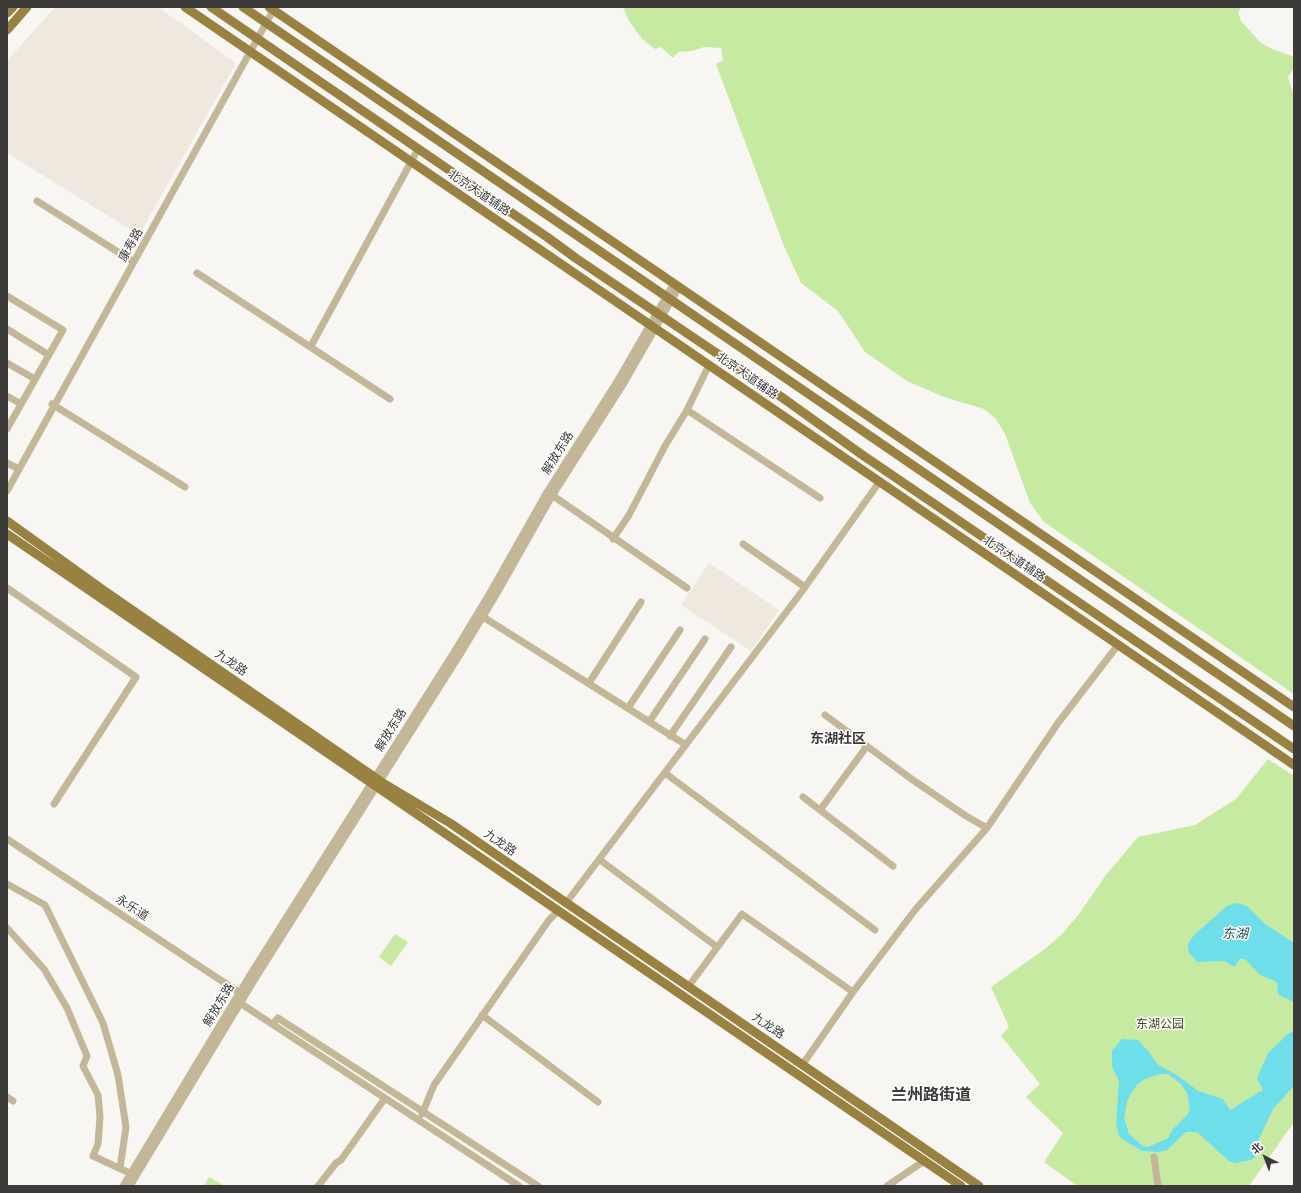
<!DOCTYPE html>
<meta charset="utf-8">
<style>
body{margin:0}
#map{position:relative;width:1301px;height:1193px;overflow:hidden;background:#f8f6f2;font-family:"PT Sans","Noto Sans SC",sans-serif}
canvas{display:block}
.frame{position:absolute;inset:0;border:8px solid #3c3b3a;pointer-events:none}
.north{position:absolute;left:1245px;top:1137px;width:40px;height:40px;-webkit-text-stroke:3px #fff;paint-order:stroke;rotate:318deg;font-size:11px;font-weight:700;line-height:16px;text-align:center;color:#3c3b3a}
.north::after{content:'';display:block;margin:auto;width:14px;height:18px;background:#3c3b3a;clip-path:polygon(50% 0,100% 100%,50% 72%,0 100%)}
</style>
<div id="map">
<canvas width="1301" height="1193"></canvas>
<div class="frame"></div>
<div class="north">北</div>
</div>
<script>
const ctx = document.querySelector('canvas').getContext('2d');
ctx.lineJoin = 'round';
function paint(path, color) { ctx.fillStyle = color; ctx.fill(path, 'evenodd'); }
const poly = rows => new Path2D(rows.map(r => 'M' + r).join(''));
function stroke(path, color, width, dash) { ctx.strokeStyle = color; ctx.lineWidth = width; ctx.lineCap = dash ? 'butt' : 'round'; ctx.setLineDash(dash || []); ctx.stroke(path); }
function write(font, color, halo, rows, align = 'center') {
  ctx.font = font + ' "PT Sans","Noto Sans SC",sans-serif'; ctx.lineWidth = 3; ctx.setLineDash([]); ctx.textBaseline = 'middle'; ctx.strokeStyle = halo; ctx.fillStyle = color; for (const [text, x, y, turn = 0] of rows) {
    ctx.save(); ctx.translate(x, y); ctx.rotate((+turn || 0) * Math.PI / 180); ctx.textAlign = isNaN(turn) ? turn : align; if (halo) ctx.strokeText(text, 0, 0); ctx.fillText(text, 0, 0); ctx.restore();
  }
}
const built = poly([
 [55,7,158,7,236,63,139,235,7,153,7,61],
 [709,563,779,610,751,651,681,605]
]);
const green = poly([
 [623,7,1242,7,1238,12,1241,21,1261,43,1272,49,1294,57,1294,68,1288,77,1294,96,1294,694,1044,522,1030,503,1005,434,996,419,984,409,944,397,907,381,865,352,838,311,801,283,784,246,716,64,723,60,721,48,704,47,692,51,678,52,673,58,661,47,655,49,642,39,629,21],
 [1268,759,1294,776,1294,1122,1249,1186,1077,1186,1044,1162,1063,1133,1026,1097,1040,1084,1001,1036,1009,1027,991,987,1045,949,1061,935,1079,914,1106,875,1138,837,1195,825,1236,799],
 [395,934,408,942,391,966,379,957],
 [209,1177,225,1186,204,1186]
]);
const water = poly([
 [1237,903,1247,906,1265,924,1294,943,1294,1002,1279,995,1277,990,1278,985,1275,981,1260,975,1245,959,1240,959,1234,967,1225,961,1197,962,1190,954,1188,949,1188,944,1194,935,1227,906],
 [1294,1031,1294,1086,1273,1109,1258,1141,1255,1157,1251,1160,1235,1163,1229,1161,1197,1132,1186,1132,1167,1150,1158,1152,1142,1151,1122,1139,1119,1135,1116,1124,1119,1081,1112,1067,1112,1051,1122,1039,1138,1040,1149,1052,1158,1065,1177,1075,1198,1091,1223,1099,1230,1110,1263,1090,1257,1078,1268,1053,1288,1034],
 [1160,1074,1168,1074,1181,1084,1187,1093,1190,1108,1188,1114,1173,1129,1168,1138,1148,1147,1143,1146,1129,1134,1124,1118,1127,1102,1131,1093,1138,1084,1145,1079]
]);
const minor = poly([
 [37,201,134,262],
 [197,273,390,399],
 [7,296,63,330,7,429],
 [7,329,49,355],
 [311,346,418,149],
 [7,363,35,379],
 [7,396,21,404],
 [52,404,185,487],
 [687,410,820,498],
 [7,463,19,469],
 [7,491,275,7],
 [549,493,687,588],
 [613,539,629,515,665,446,687,410,709,365],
 [743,544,805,587],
 [7,588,136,677,54,804],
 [480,615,686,745],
 [589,683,641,602],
 [628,708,680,630],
 [825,715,910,778,966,816,987,828],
 [649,722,705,639],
 [670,736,731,647],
 [665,773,875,930],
 [803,797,893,866],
 [820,810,867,746],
 [7,839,243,995],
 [600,860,717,947],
 [7,884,45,905,103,1023,118,1075,126,1127,120,1168],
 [566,903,800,594,880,481],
 [7,928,44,969,67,1008,87,1056,83,1066,98,1095,100,1117,98,1144,93,1156,134,1175],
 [688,987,742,914,853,992],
 [240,1003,519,1186],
 [482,1015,598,1102],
 [273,1024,278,1018,538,1186],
 [803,1064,853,992,915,910,987,828,1058,723,1118,645],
 [7,1097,13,1101],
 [422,1114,434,1085,549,920,558,911],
 [1154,1157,1158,1186],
 [123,1186,250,975,456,649,491,591,547,492,618,380,674,283],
 [130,1186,255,979,461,653,496,595,552,496,624,383,679,287],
 [318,1186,336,1163,341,1160,385,1098],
 [887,1186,924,1161]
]);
const major = poly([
 [185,7,1294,765],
 [211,7,547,237,577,259,780,396,861,454,1294,749],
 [243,7,1294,726],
 [269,7,1294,707],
 [7,13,13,7],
 [7,30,27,7],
 [7,521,103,590,383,783,450,823,979,1186],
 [7,534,961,1186]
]);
const streetNames = [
 ["北京大道辅路",479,193,34],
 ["康寿路",131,245,-61],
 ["北京大道辅路",747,376,35],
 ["解放东路",558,453,-58],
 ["北京大道辅路",1014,559,34],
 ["九龙路",231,663,35],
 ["解放东路",391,730,-58],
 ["九龙路",500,843,35],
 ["永乐道",132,908,33],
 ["解放东路",219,1005,-59],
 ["九龙路",768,1026,34]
];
const parkNames = [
 ["东湖公园",1160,1025]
];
const waterNames = [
 ["东湖",1235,934]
];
const quarterNames = [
 ["东湖社区",838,739]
];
const districtNames = [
 ["兰州路街道",931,1095]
];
paint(built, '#eee8df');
paint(green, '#c6eaa1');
paint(water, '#6edeea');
stroke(minor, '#c4b797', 7);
stroke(major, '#998142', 9);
write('12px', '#3c3b3a', '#fff', streetNames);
write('12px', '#354b19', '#fff', parkNames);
write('italic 13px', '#1e5055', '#fff', waterNames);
write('bold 14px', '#3c3b3a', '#fff', quarterNames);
write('bold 16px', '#3c3b3a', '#fff', districtNames);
</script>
